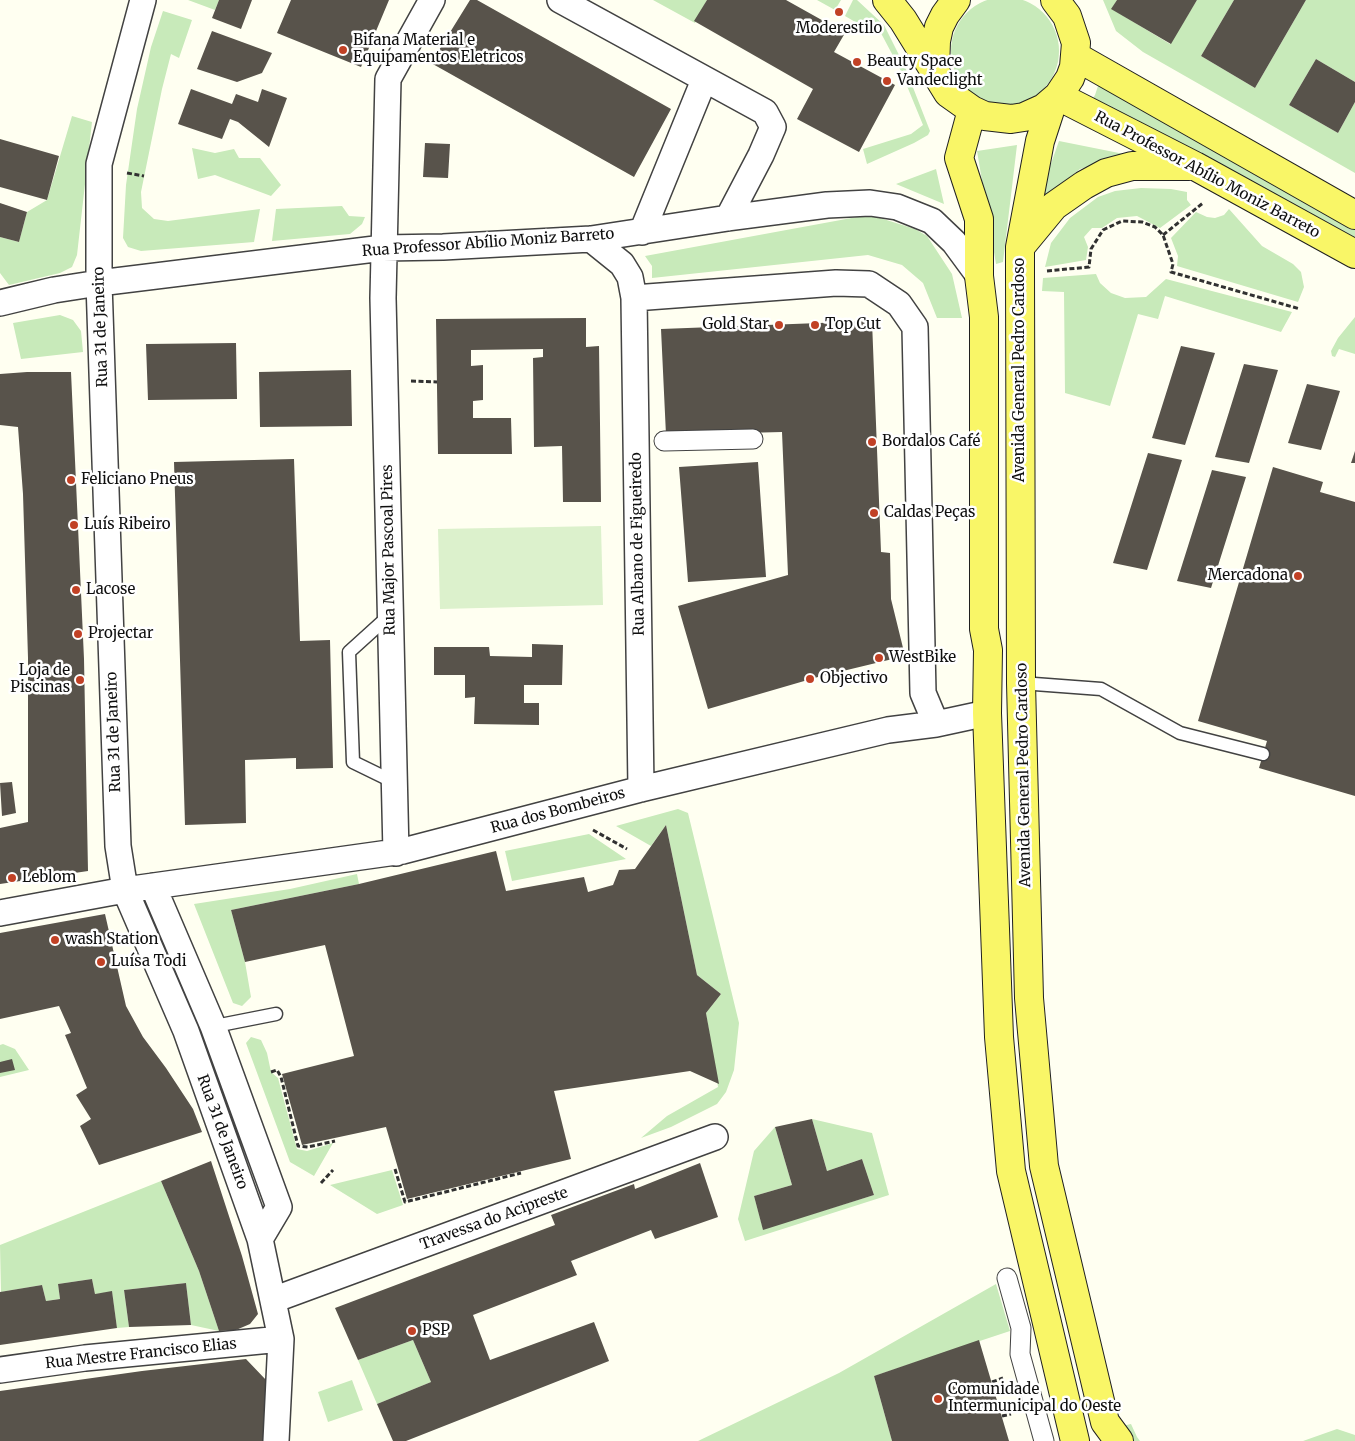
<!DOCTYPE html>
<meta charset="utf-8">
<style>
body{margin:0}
canvas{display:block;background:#fffff1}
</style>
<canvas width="1355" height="1441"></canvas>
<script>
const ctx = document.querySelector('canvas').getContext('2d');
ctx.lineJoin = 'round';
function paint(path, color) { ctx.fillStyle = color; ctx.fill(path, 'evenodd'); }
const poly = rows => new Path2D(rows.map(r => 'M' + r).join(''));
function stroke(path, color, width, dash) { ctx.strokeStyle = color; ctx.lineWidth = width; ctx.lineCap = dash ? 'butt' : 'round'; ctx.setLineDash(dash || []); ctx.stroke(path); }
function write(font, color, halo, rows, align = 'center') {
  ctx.font = font + ' Merriweather,serif'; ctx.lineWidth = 5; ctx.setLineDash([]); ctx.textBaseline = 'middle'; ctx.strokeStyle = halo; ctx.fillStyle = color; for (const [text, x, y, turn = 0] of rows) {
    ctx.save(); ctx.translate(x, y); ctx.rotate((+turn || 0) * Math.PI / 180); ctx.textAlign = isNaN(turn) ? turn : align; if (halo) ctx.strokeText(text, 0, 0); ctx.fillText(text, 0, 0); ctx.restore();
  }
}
const green = poly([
 '951 51a54 54 0 1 1 108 0a54 54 0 1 1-108 0Z',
 [188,0,219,0,215,10],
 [653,0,707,0,695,23],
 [817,0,841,0,835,10],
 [853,0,857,0,884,25,905,67,930,131,928,135,914,143,867,164,863,149,911,134,923,125,900,69,874,20,869,30,845,16],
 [1103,0,1117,0,1112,9,1170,44,1197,0,1234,0,1201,56,1255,88,1306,0,1355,0,1355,82,1316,59,1289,105,1338,133,1355,102,1355,173,1143,52,1116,31],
 [163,11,192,20,179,58,171,54,162,89,141,192,142,208,154,219,168,221,260,209,254,242,141,251,128,247,123,238,126,185,137,109,151,47],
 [1099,83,1255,174,1355,230,1355,242,1088,106,1095,95],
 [72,116,92,122,77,255,72,267,60,273,9,285,0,273,0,237,19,242,27,212,47,200],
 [1059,141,1129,155,1080,169,1037,203],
 [1017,145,1003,262,996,264,977,151],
 [192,148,215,153,234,149,239,158,260,158,281,185,271,196,215,175,198,179],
 [936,169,944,204,896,184],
 [1141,188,1171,189,1187,192,1187,200,1191,205,1160,228,1137,216,1117,218,1102,228,1092,228,1084,237,1088,247,1086,260,1045,267,1051,243,1070,218,1098,197,1115,191],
 [342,206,349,216,365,217,362,224,350,234,272,241,276,209],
 [1229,209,1262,246,1293,264,1301,272,1304,287,1298,302,1177,266,1178,256,1171,238,1196,212,1207,217,1215,218,1224,215],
 [857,217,877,217,915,229,927,236,952,274,962,318,937,318,923,283,902,265,868,255,652,278,652,266,645,256],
 [1096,274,1100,283,1111,293,1125,298,1146,297,1166,279,1292,312,1281,332,1165,296,1158,319,1138,314,1110,406,1065,393,1064,292,1042,291,1043,278],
 [60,315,73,320,81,331,83,352,21,359,13,323],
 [1355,317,1355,354,1339,349,1335,357,1332,356,1331,351,1338,338],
 [678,809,688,813,739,1023,734,1070,726,1092,717,1104,671,1127,641,1138,667,1116,718,1087,706,1013,721,994,697,975,666,825,651,846,616,826],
 [589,834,626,859,512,881,505,851],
 [357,874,359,884,231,910,245,962,251,997,242,1006,233,1003,194,904,290,889],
 [251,1037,261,1040,267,1053,271,1072,278,1078,297,1149,307,1151,333,1143,314,1176,290,1162,246,1043],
 [3,1044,15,1049,29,1070,0,1077,0,1045],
 [812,1119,872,1133,889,1195,745,1241,738,1219,754,1151,775,1127,792,1185,754,1196,763,1229,874,1195,862,1159,827,1171],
 [392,1170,403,1205,377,1214,330,1185],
 [161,1181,199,1271,219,1331,191,1325,186,1283,124,1290,129,1327,117,1328,112,1292,95,1294,92,1279,58,1284,60,1299,46,1301,42,1285,1,1292,0,1245],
 [996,1284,1010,1331,874,1376,892,1441,698,1441,839,1373],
 [413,1340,431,1382,377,1404,358,1360],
 [352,1380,363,1410,328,1422,318,1392],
 [1131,1424,1137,1437,1140,1441,1129,1441,1122,1426],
 [1337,1429,1355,1435,1355,1441,1303,1441]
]);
const pitch = poly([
 [601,526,603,605,440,609,438,529]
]);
const building = poly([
 [219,0,252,0,241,29,212,18],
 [291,0,389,0,361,67,277,33],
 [470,0,477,0,671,109,634,177,431,63],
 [707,0,786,0,845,33,834,52,895,85,859,152,797,119,813,89,694,21],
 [1117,0,1197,0,1171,44,1111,9],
 [1234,0,1306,0,1255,88,1201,56],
 [212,31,272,53,262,73,237,82,197,69],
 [1316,59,1355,82,1355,102,1338,133,1289,105],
 [191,89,232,104,236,94,258,102,262,89,287,98,269,147,238,122,230,119,222,139,178,124],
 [0,139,59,156,47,200,0,187],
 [425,143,450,144,448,178,423,177],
 [0,203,27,212,19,242,0,237],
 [586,318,586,347,599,346,601,502,563,502,562,446,534,447,533,358,543,357,543,349,471,350,471,366,483,365,483,400,473,401,473,418,511,418,512,454,438,454,436,319],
 [872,321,881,552,890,553,891,599,905,656,818,677,708,709,678,606,788,575,782,432,666,435,661,329],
 [236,343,237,399,148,400,146,344],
 [1181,346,1215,353,1185,445,1152,438],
 [1244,364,1278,370,1249,463,1215,457],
 [351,370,352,426,260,427,259,372],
 [27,372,71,372,84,659,88,871,0,884,0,828,28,822,28,658,23,494,18,427,0,425,0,374],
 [1307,384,1340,391,1321,450,1288,443],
 [1355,451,1355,463,1351,463],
 [1148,453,1182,460,1147,570,1113,563],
 [294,459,300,641,330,640,333,768,296,769,296,758,245,760,246,823,185,825,174,462],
 [758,462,766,577,688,582,679,467],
 [1273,467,1323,482,1320,492,1355,502,1355,796,1259,768,1267,741,1198,721],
 [1212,470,1246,477,1211,588,1177,581],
 [532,644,563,645,562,685,524,685,524,703,539,703,539,725,474,724,475,697,465,698,465,675,434,675,434,647,489,647,490,656,532,657],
 [12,782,16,813,2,816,0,783],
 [666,825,697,975,721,994,706,1013,719,1084,690,1071,554,1091,571,1159,407,1199,386,1127,302,1145,282,1074,354,1056,325,945,245,962,231,910,359,884,496,851,506,891,584,877,588,892,613,885,619,870,635,869],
 [105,914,126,1006,143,1037,166,1068,193,1109,202,1132,99,1165,80,1126,91,1119,76,1095,87,1088,65,1035,71,1033,59,1006,0,1019,0,933],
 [12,1059,15,1070,0,1073,0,1062],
 [812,1119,827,1171,862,1159,874,1195,763,1230,754,1196,792,1185,775,1127],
 [211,1161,242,1256,258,1314,250,1324,236,1330,219,1331,199,1271,161,1181],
 [700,1163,718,1217,655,1239,651,1230,571,1261,577,1275,473,1315,490,1360,594,1322,609,1361,406,1441,393,1441,377,1404,431,1382,413,1340,358,1360,335,1308,555,1225,551,1215,634,1184,635,1189],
 [92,1279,95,1294,112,1291,117,1328,0,1345,0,1292,42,1285,46,1301,60,1299,58,1284],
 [186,1283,191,1325,129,1327,124,1290],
 [979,1340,1009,1441,892,1441,874,1376],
 [246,1359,266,1380,263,1441,0,1441,0,1391,142,1371]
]);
const path = poly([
 [127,173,144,176],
 [1163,235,1203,203],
 [1047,271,1089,267,1091,249,1103,230,1122,221,1142,222,1155,227,1163,235,1173,264,1171,272,1300,309],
 [411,381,437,382],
 [593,830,627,849],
 [271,1072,277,1070,281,1077,298,1146,308,1147,335,1141],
 [395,1169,405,1202,521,1173],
 [321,1183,333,1170],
 [992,1382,1003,1378],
 [1002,1416,1011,1414]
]);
const service = poly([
 [391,614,349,652,353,762,394,782],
 [1021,683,1101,689,1180,733,1263,754],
 [210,1027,276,1014]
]);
const pedestrian = poly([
 [664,441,753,439],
 [1007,1278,1021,1328,1020,1354,1044,1441]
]);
const minor = poly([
 [143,0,99,164,99,283,118,846,125,890,186,1031,260,1239,281,1339,276,1441],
 [560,0,765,112,773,127,761,155,728,218],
 [642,232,704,80],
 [591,239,622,264,630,277,634,298,641,789],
 [634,298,836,283,869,284,899,304,915,327,923,693,936,724],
 [0,303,54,290,99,283,383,248,443,247,591,239,728,218,827,205,870,203,897,207,932,221,954,242,979,276],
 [396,853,383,298,388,79,432,0],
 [153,886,213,1026,279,1207,260,1239],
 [0,913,125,890,403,851,641,789,888,730,936,724,987,713],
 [273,1300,715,1137],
 [0,1370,85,1358,281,1339]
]);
const primary = poly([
 [887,0,903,20,948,93,972,110,985,116,1011,119,1024,117,1044,108,1058,96,1070,78,1074,67,1076,43,1067,16,1055,0],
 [1075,56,1355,215],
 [935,69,936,41,939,27,945,15,956,0],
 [1058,96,1195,166,1355,254],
 [1053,101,1040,141,1020,247,1020,272,1021,683,1029,998,1044,1166,1105,1422,1119,1441],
 [972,110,959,158,979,219,979,276,984,317,984,629,988,650,987,713,999,1037,1011,1171,1075,1441],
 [1021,246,1054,206,1084,185,1106,173,1132,166,1189,166]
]);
const markers = [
 [839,12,5,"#c14125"],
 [343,50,5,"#c14125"],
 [857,62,5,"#c14125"],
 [887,81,5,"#c14125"],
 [779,325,5,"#c14125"],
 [815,325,5,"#c14125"],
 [872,442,5,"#c14125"],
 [71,480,5,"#c14125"],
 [874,513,5,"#c14125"],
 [74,525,5,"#c14125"],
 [1298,576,5,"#c14125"],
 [76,590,5,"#c14125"],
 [78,634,5,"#c14125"],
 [879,658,5,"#c14125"],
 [810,679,5,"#c14125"],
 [80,680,5,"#c14125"],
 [12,878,5,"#c14125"],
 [55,940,5,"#c14125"],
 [101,962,5,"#c14125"],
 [412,1331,5,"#c14125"],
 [938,1399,5,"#c14125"]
];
const poiNames = [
 ["Moderestilo",839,29,"center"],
 ["Bifana Material e",353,41],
 ["Equipamentos Eletricos",353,58],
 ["Beauty Space",867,62],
 ["Vandeclight",897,81],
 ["Gold Star",769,325,"right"],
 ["Top Cut",825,325],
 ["Bordalos Café",882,442],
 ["Feliciano Pneus",81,480],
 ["Caldas Peças",884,513],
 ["Luís Ribeiro",84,525],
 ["Mercadona",1288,576,"right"],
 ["Lacose",86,590],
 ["Projectar",88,634],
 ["WestBike",889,658],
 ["Loja de",70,671,"right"],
 ["Piscinas",70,688,"right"],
 ["Objectivo",820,679],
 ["Leblom",22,878],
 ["wash Station",65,940],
 ["Luísa Todi",111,962],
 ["PSP",422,1331],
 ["Comunidade",948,1390],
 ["Intermunicipal do Oeste",948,1407]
];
const streetNames = [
 ["Rua Professor Abílio Moniz Barreto",1207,175,28],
 ["Rua Professor Abílio Moniz Barreto",488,243,-4],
 ["Rua 31 de Janeiro",101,327,-92],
 ["Avenida General Pedro Cardoso",1020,370,-90],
 ["Rua Albano de Figueiredo",638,544,-91],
 ["Rua Major Pascoal Pires",389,550,-91],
 ["Rua 31 de Janeiro",114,732,-92],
 ["Avenida General Pedro Cardoso",1024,775,-91],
 ["Rua dos Bombeiros",558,811,-15],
 ["Rua 31 de Janeiro",222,1132,70],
 ["Travessa do Acipreste",494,1219,-20],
 ["Rua Mestre Francisco Elias",141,1354,-6]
];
paint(green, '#c8eaba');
paint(pitch, '#dcf1cc');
paint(building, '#58534b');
stroke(service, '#424242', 15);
stroke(pedestrian, '#424242', 21);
stroke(minor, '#424242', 28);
stroke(primary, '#202020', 30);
stroke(path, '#313131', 3, [5, 2.5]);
stroke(service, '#fff', 12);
stroke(pedestrian, '#fff', 19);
stroke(minor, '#fff', 25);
stroke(primary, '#f9f667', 28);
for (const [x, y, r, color] of markers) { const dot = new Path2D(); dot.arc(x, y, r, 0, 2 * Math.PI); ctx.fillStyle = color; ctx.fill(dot); stroke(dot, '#fff', 2); }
write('15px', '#0f0f0f', '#fff', poiNames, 'left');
write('15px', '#0f0f0f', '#fff', streetNames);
</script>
